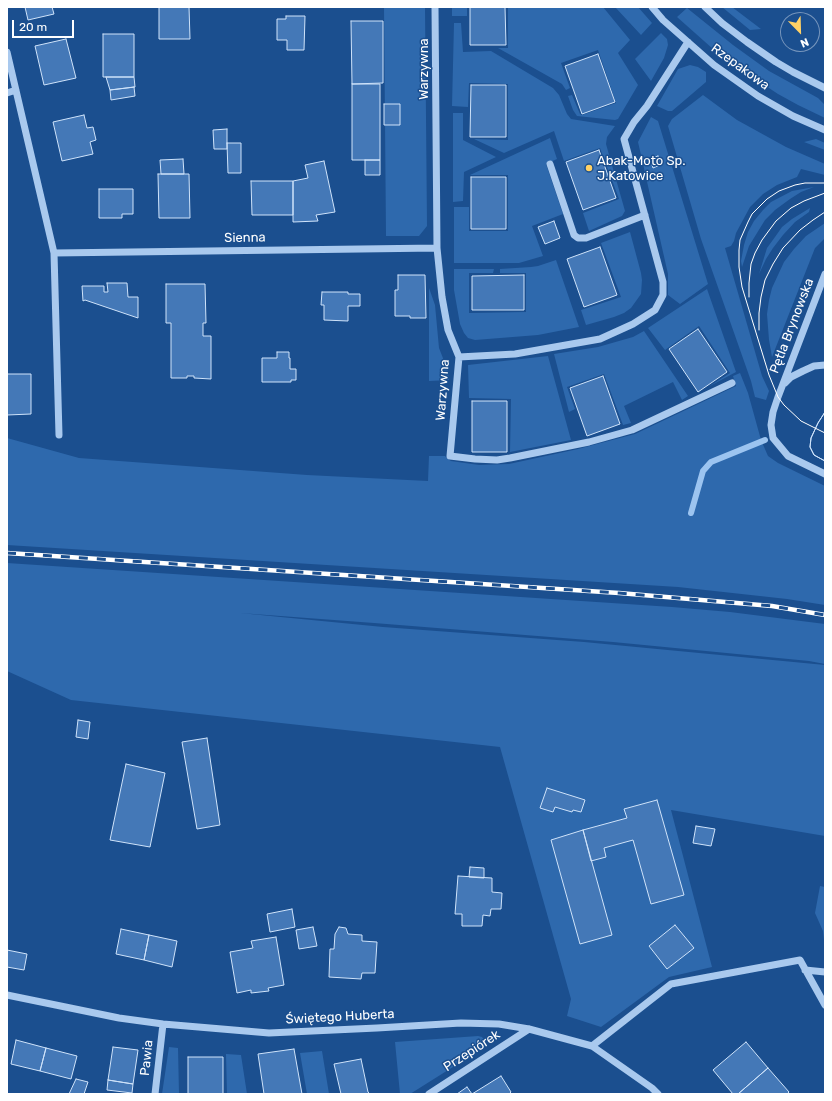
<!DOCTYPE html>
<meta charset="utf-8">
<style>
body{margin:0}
#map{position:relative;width:832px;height:1101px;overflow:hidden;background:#1b4f8f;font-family:Rubik,sans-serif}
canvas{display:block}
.frame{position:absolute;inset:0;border:8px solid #fff;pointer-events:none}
.north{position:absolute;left:780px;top:12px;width:40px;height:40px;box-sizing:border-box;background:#1b4f8f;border:1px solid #7695bc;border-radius:50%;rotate:157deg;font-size:11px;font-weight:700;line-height:16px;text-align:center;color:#fff}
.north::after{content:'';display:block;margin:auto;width:14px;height:18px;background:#ffd166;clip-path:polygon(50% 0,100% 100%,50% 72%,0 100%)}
.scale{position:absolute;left:12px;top:20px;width:62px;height:18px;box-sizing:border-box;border:2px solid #fff;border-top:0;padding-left:5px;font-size:12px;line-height:14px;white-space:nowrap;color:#fff;-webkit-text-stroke:3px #1b4f8f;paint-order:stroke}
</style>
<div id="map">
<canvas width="832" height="1101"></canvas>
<div class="frame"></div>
<div class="north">N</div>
<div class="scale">20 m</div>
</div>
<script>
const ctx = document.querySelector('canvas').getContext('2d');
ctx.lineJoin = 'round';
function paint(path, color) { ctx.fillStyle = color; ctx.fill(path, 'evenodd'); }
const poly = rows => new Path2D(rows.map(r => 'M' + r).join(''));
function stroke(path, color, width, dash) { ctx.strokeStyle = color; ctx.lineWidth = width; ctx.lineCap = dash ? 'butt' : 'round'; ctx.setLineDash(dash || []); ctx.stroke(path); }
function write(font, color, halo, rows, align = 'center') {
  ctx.font = font + ' Rubik,sans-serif'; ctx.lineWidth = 3; ctx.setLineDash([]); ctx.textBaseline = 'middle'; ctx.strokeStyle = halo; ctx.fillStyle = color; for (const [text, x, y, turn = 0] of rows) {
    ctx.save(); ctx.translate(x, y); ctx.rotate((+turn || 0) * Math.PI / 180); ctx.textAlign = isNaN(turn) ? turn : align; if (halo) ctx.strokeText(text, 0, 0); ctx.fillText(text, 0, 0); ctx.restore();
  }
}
const green = poly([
 [384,7,425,7,427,226,419,236,386,236],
 [452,7,467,7,467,16,452,16],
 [508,7,603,7,630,40,618,53,638,85,618,119,615,120,577,116,573,110,568,96,572,95,580,114,582,115,616,103,598,50,561,63,570,88,566,90,562,84,498,48,508,48],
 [615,7,638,7,652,23,641,35],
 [722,7,732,7,761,29,750,30],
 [687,8,733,45,769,71,818,98,825,105,825,118,798,105,778,94,722,57,677,17],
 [454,23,461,23,463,52,491,51,553,88,559,95,567,114,571,119,615,126,607,137,606,144,625,211,622,216,589,231,583,213,619,199,600,148,564,161,554,131,504,153,474,139,508,140,508,84,469,83,468,107,452,106],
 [661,33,667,39,668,45,664,58,651,81,635,59],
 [690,65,698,67,706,72,706,82,672,111,668,111,657,106,678,69],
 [703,95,737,120,786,147,825,164,825,175,801,169,797,177,777,185,763,194,750,207,736,233,734,241,731,246,725,248,762,376,769,391,766,400,755,397,751,381,701,239,668,126,672,119],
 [453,113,463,113,463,140,496,157,464,172,463,201,453,202],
 [651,117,658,121,708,284,680,304,668,295,668,274,638,142],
 [550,138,557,159,546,164,563,214,532,226,543,256,519,263,454,263,454,207,469,207,469,231,508,231,508,175,470,175],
 [816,139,825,143,825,150,804,142],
 [814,187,801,192,790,199,775,210,765,220,749,246,742,267,741,261,744,245,748,232,754,221,763,210,771,202,792,191],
 [810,208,809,212,795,222,783,235,773,248,766,259,759,274,767,248,775,237,782,227,792,219],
 [825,223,825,238,815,248,772,357,769,340,767,314,769,300,772,288,784,262,794,249,806,236],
 [630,232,641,273,642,280,641,294,631,308,624,313,614,317,586,325,581,310,621,297,601,243],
 [556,260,579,327,538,335,475,340,468,338,464,333,460,324,454,290,454,269,494,269,493,273,469,273,469,313,526,312,526,273,500,273,500,269,531,267,538,266],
 [429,288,435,305,439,348,448,371,449,380,429,381],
 [707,289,736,372,708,387,730,373,699,326,665,350,648,328],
 [644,331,688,396,682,400,673,382,624,406,631,423,623,425,604,374,567,387,575,409,569,412,554,354,598,347,633,337],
 [548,356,571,440,510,452,511,399,469,398,468,365],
 [740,373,748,393,761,440,768,456,778,463,825,486,825,605,787,599,678,587,7,545,7,514,13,515,7,514,7,438,79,458,307,475,428,481,429,456,445,456,448,459,451,461,479,465,509,464,578,449,635,434,736,386,733,376],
 [7,563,672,607,730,612,825,624,825,664,809,661,613,642,374,623,240,613,383,627,584,642,825,665,825,836,671,810,712,967,669,977,601,1027,567,1016,571,999,500,747,71,700,7,671],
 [820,886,825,887,825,939,824,940,823,931,815,913],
 [478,1036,482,1037,485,1041,484,1046,480,1050,410,1094,400,1094,395,1042],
 [169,1047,178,1048,179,1094,162,1094],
 [322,1051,329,1094,307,1094,300,1053],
 [226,1054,241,1055,247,1094,227,1094]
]);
const stream = poly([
 [691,513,703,471,711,462,765,440]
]);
const building = poly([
 [25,7,52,7,54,14,28,20,25,7],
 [159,7,189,7,190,39,159,39,159,7],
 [470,7,505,7,506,45,470,45,470,7],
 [286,16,305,16,304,50,287,50,287,40,277,40,277,19,286,19,286,16],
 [351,21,383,21,383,83,352,84,351,21],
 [103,34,134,34,134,77,103,77,103,34],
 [66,39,76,78,44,85,35,46,66,39],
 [598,54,615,102,582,114,565,66,598,54],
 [106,77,134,77,135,87,110,90,106,77],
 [352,84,380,84,380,160,352,160,352,84],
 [471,85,506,85,506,137,470,137,471,85],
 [134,87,135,96,111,100,110,90,134,87],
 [384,104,400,104,400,125,384,125,384,104],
 [84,115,87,128,93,127,96,140,90,142,93,154,62,161,53,122,84,115],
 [227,129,227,149,214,149,213,130,227,129],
 [227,143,241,143,241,173,228,173,227,143],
 [599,150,616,198,583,210,566,162,599,150],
 [658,156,662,164,653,168,650,159,658,156],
 [183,159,184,174,161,174,160,160,183,159],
 [365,160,380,160,380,175,365,175,365,160],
 [324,161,335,212,316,215,318,221,293,222,293,181,308,178,305,165,324,161],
 [158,174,189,174,190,218,159,218,158,174],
 [471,177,506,177,506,229,471,229,471,177],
 [251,181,293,181,293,215,252,215,251,181],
 [99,189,133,189,133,214,122,214,122,218,99,218,99,189],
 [554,221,560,238,545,244,538,227,554,221],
 [600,247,617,295,584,307,567,259,600,247],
 [398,275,425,275,426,318,410,318,410,316,395,316,395,290,398,290,398,275],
 [524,275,524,310,472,310,472,276,524,275],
 [107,283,127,283,128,297,138,297,138,318,85,300,83,301,82,286,104,286,104,292,108,292,107,283],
 [166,284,205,284,206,323,203,323,203,336,211,336,211,379,194,378,194,376,187,376,187,378,171,378,171,323,166,323,166,284],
 [322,292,348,292,348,294,360,294,360,306,348,306,348,321,324,320,324,305,321,305,322,292],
 [698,329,727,372,698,392,669,349,698,329],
 [277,352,289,352,289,358,290,358,290,369,296,369,296,380,291,380,291,382,262,382,262,358,277,358,277,352],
 [7,374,31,374,31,414,7,415,7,374],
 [603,376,620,424,587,436,570,388,603,376],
 [472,401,507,401,507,452,472,452,472,401],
 [825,412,825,461,814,455,810,447,811,438,818,423,825,412],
 [825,412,825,461,814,455,810,447,811,438,818,423,825,412],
 [78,720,90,722,88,739,76,737,78,720],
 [207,738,220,825,197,829,182,742,207,738],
 [126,764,165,773,150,847,110,840,126,764],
 [547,788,585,800,581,812,573,810,572,812,555,807,553,812,540,808,547,788],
 [657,800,684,895,651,904,633,840,604,848,606,857,591,861,583,830,627,818,624,809,657,800],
 [696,826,715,829,711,846,693,843,696,826],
 [583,830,612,935,580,944,551,840,583,830],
 [470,867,484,868,484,878,469,877,470,867],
 [458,876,492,878,492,892,502,893,501,909,491,909,490,916,483,915,482,926,462,926,462,914,455,914,458,876],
 [292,909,295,927,270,932,267,914,292,909],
 [675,925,694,948,667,969,649,946,675,925],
 [313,927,317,946,299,949,296,930,313,927],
 [339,927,346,928,348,934,362,935,362,941,377,942,375,973,362,973,361,979,329,977,330,949,334,949,335,934,339,927],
 [121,929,149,935,144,960,116,954,121,929],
 [149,935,177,941,172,967,144,960,149,935],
 [276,937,284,985,268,988,269,991,251,993,251,990,237,993,230,952,253,948,251,941,276,937],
 [7,950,27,954,24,970,7,967,7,950],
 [16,1040,46,1048,40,1071,11,1064,16,1040],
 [746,1042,768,1068,738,1094,733,1094,713,1070,746,1042],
 [113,1047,138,1050,133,1084,108,1080,113,1047],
 [46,1048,77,1056,71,1079,40,1071,46,1048],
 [294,1049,302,1094,264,1094,258,1054,294,1049],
 [188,1057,223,1057,223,1094,188,1094,188,1057],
 [361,1059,368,1092,370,1094,341,1094,334,1064,361,1059],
 [768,1068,789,1092,787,1094,738,1094,768,1068],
 [501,1076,511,1092,509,1094,472,1094,501,1076],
 [76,1079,88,1082,84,1094,69,1094,76,1079],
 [108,1080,133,1084,132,1093,107,1090,108,1080],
 [467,1087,472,1094,457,1094,467,1087]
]);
const minor = poly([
 [435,7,437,248,442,297,448,330,459,357,450,456,475,459,497,460,510,458,589,442,632,430,732,383],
 [652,7,663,20,714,65,758,96,793,116,825,130],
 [705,7,722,23,747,42,776,62,793,72,825,88],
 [7,52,54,253,59,435],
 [7,93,16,90],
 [550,164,574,235,578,238,586,238,645,215],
 [54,253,437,248],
 [825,274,778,397,773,412,771,425,773,438,788,456,825,474],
 [459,357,515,354,600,339,633,324,655,310,663,295,663,282,624,139,634,122,647,106,688,42],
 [785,383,791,377,803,371,814,366,825,365],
 [805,970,825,972],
 [7,995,119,1018,163,1024,269,1033,377,1028,461,1023,499,1024,529,1029,592,1046,652,1088,658,1094],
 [592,1046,671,984,800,960,825,1005],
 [155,1094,163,1024],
 [429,1094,529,1029]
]);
const tram = poly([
 [825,183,805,183,795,185,779,191,767,199,752,214,748,222,740,240,739,250,739,267,742,287,769,375,778,397,784,405,801,421,825,433],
 [749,297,749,283,751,264,755,253,762,240,776,221,791,208,804,201,825,193],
 [759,330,759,313,761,297,765,280,773,264,783,248,800,230,813,220,825,212]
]);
const rail = poly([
 [7,553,619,593,772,606,825,615]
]);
const markers = [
 [589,168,4,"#ffd166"]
];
const streetNames = [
 ["Rzepakowa",740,67,36],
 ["Warzywna",424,69,-90],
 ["Sienna",245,238,-1],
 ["Pętla Brynowska",792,326,-69],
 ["Warzywna",443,390,-86],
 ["Świętego Huberta",340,1017,-3],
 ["Przepiórek",472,1051,-33],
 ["Pawia",147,1058,-84]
];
const poiNames = [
 ["Abak-Moto Sp.",597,161],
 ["J.Katowice",597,176]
];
paint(green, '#2e69ad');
stroke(stream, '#9cc4f0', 6);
paint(building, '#4478b7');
stroke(building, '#cfe3fa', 1);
stroke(minor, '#a9c9ee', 7);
stroke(tram, '#fff', 1);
stroke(rail, '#fff', 4.5);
stroke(rail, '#1b4f8f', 3, [9]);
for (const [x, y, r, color] of markers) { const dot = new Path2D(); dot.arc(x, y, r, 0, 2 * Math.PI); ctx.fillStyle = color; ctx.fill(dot); stroke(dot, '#1b4f8f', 1.5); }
write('13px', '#fff', '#1b4f8f', streetNames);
write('13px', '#fff', '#1b4f8f', poiNames, 'left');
</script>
